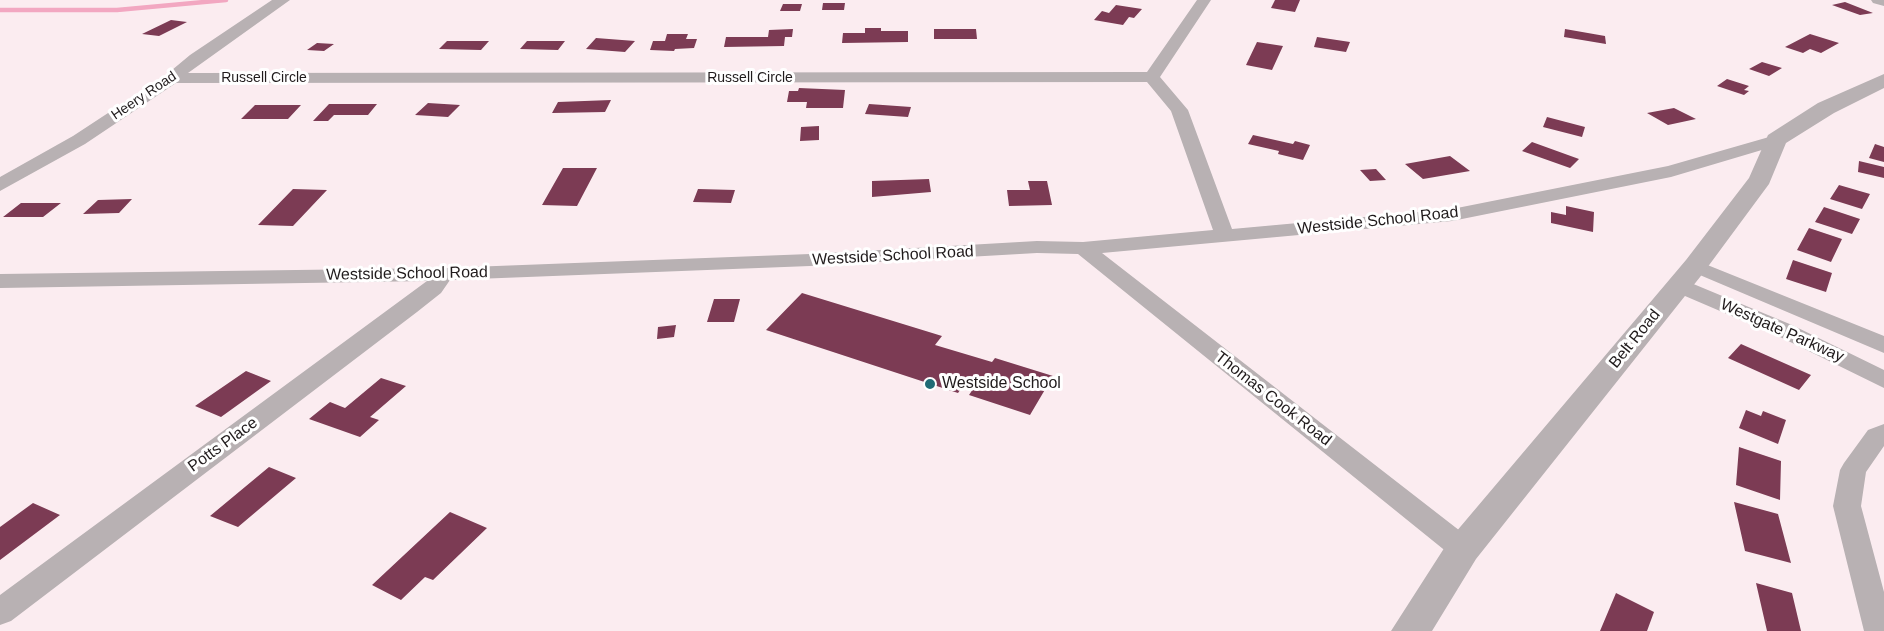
<!DOCTYPE html>
<style>
body{margin:0}
canvas{display:block;background:#fbecf0}
</style>
<canvas width="1884" height="631"></canvas>
<script>
const ctx = document.querySelector('canvas').getContext('2d');
ctx.lineJoin = 'round';
const poly = rows => new Path2D(rows.map(r => 'M' + r).join(''));
function stroke(path, color, width, dash) { ctx.strokeStyle = color; ctx.lineWidth = width; ctx.lineCap = dash ? 'butt' : 'round'; ctx.setLineDash(dash || []); ctx.stroke(path); }
function paint(path, color) { ctx.fillStyle = color; ctx.fill(path, 'evenodd'); }
function write(font, color, halo, rows, align = 'center') {
  ctx.font = font + ' Arial,sans-serif'; ctx.lineWidth = 6; ctx.setLineDash([]); ctx.textBaseline = 'middle'; ctx.strokeStyle = halo; ctx.fillStyle = color; for (const [text, x, y, turn = 0] of rows) {
    ctx.save(); ctx.translate(x, y); ctx.rotate((+turn || 0) * Math.PI / 180); ctx.textAlign = isNaN(turn) ? turn : align; if (halo) ctx.strokeText(text, 0, 0); ctx.fillText(text, 0, 0); ctx.restore();
  }
}
const stream = poly([
 [0,10,117,10,226,0]
]);
const building = poly([
 [1275,0,1300,0,1295,12,1271,8],
 [1845,2,1873,13,1860,15,1832,5],
 [823,3,845,3,844,10,822,10],
 [783,4,802,4,800,11,780,11],
 [1116,5,1142,9,1134,18,1129,17,1123,25,1094,20,1102,11,1109,13],
 [171,20,187,22,159,36,142,34],
 [865,28,881,28,881,31,908,31,908,42,842,43,843,33,865,33],
 [793,29,792,37,785,37,784,46,724,47,726,37,768,37,769,30],
 [934,29,976,29,977,39,934,39],
 [1565,29,1605,36,1606,44,1564,37],
 [667,34,688,34,686,39,697,39,694,48,675,49,674,51,650,50,653,41,665,41],
 [1810,34,1839,43,1821,53,1810,49,1803,53,1785,47],
 [1317,37,1350,42,1346,52,1314,47],
 [596,38,635,41,625,52,586,49],
 [447,41,489,41,481,50,439,49],
 [527,41,565,41,558,50,520,49],
 [1257,42,1283,46,1272,70,1246,65],
 [317,43,334,44,324,51,307,50],
 [1762,62,1782,68,1769,76,1749,69],
 [1727,79,1749,86,1744,90,1749,91,1744,95,1717,86],
 [799,88,845,90,843,108,806,108,807,102,787,102,789,91,798,91],
 [611,100,605,112,552,113,558,102],
 [428,103,460,105,448,117,415,115],
 [329,104,377,104,368,115,334,115,328,121,313,121],
 [869,104,911,107,908,117,865,114],
 [255,105,301,105,288,119,241,119],
 [1674,108,1696,119,1668,125,1647,113],
 [1547,117,1585,127,1582,137,1543,127],
 [819,126,819,140,800,141,801,127],
 [1253,135,1293,144,1295,141,1310,145,1303,160,1278,154,1279,151,1248,144],
 [1532,142,1579,159,1570,168,1522,151],
 [1875,144,1884,147,1884,162,1869,158],
 [1450,156,1470,171,1423,179,1405,164],
 [1859,161,1884,167,1884,178,1858,172],
 [563,168,597,168,577,206,542,205],
 [1376,169,1386,180,1370,181,1360,170],
 [929,179,931,192,872,197,872,181],
 [1028,181,1047,181,1052,205,1009,206,1007,190,1030,190],
 [1839,185,1870,194,1862,209,1830,199],
 [293,189,327,190,293,226,258,225],
 [698,189,735,190,731,203,693,202],
 [132,199,119,213,83,214,98,200],
 [21,203,61,203,43,217,3,217],
 [1566,206,1594,212,1593,232,1551,223,1551,212,1566,215],
 [1824,207,1860,219,1852,234,1815,222],
 [1809,228,1842,239,1831,262,1797,250],
 [1793,260,1832,273,1826,292,1786,279],
 [802,293,942,336,935,345,992,362,995,358,1053,376,1030,415,969,395,975,386,965,383,958,393,766,330],
 [714,299,740,299,734,322,707,322],
 [676,325,674,337,657,339,658,327],
 [1741,344,1811,375,1799,390,1728,358],
 [246,371,271,381,221,417,195,406],
 [381,378,406,386,370,417,379,420,360,437,309,419,330,402,345,408],
 [1746,410,1761,416,1763,411,1786,420,1778,444,1739,428],
 [1739,447,1781,461,1780,500,1736,485],
 [269,467,296,478,238,527,210,516],
 [1734,502,1778,514,1791,563,1745,551],
 [33,503,60,515,0,560,0,527],
 [450,512,487,528,433,580,425,577,401,600,372,585],
 [1756,583,1792,593,1801,631,1767,631],
 [1616,593,1654,612,1647,631,1600,631]
]);
const minor = poly([
 [272,0,290,0,188,73,1147,72,1197,0,1211,0,1160,77,1188,110,1232,229,1452,209,1668,166,1776,135,1782,136,1785,140,1782,144,1671,177,1452,221,1102,253,1473,541,1477,549,1473,557,1463,560,1453,557,1078,254,1037,253,810,266,450,280,441,293,417,312,11,621,0,625,0,595,427,281,0,288,0,274,444,268,810,254,1037,241,1083,242,1213,230,1171,111,1147,82,176,83,85,144,0,191,0,177,73,136,166,75,190,55,272,0],
 [1871,0,1884,0,1884,6,1873,3,1871,0],
 [1695,260,1884,336,1884,353,1688,270,1684,266,1688,262,1695,260],
 [1679,278,1792,325,1884,370,1884,388,1776,335,1671,290,1668,285,1671,280,1679,278],
 [1884,424,1884,446,1866,472,1861,506,1884,592,1884,631,1864,631,1833,506,1840,470,1844,463,1868,430,1884,424]
]);
const tertiary = poly([
 [1884,74,1884,88,1834,113,1786,143,1769,184,1704,272,1476,559,1432,631,1391,631,1450,539,1686,260,1749,178,1768,135,1818,103,1884,74]
]);
const markers = [
 [930,384,6,"#216b75"]
];
const farStreetnames = [
 ["Russell Circle",264,78],
 ["Russell Circle",750,78],
 ["Heery Road",144,96,-34]
];
const streetNames = [
 ["Westside School Road",1378,221,-6],
 ["Westside School Road",893,256,-3],
 ["Westside School Road",407,274,-1],
 ["Westgate Parkway",1782,331,24],
 ["Belt Road",1635,339,-51],
 ["Thomas Cook Road",1273,399,38],
 ["Potts Place",223,445,-36]
];
const poiNames = [
 ["Westside School",942,384]
];
stroke(stream, '#f2a7c1', 4.5);
paint(building, '#7c3b54');
paint(minor, '#b8b1b3');
paint(tertiary, '#b8b1b3');
for (const [x, y, r, color] of markers) { const dot = new Path2D(); dot.arc(x, y, r, 0, 2 * Math.PI); ctx.fillStyle = color; ctx.fill(dot); stroke(dot, '#fff', 2); }
write('14px', '#201b1c', '#fff', farStreetnames);
write('16px', '#201b1c', '#fff', streetNames);
write('16px', '#201b1c', '#fff', poiNames, 'left');
</script>
